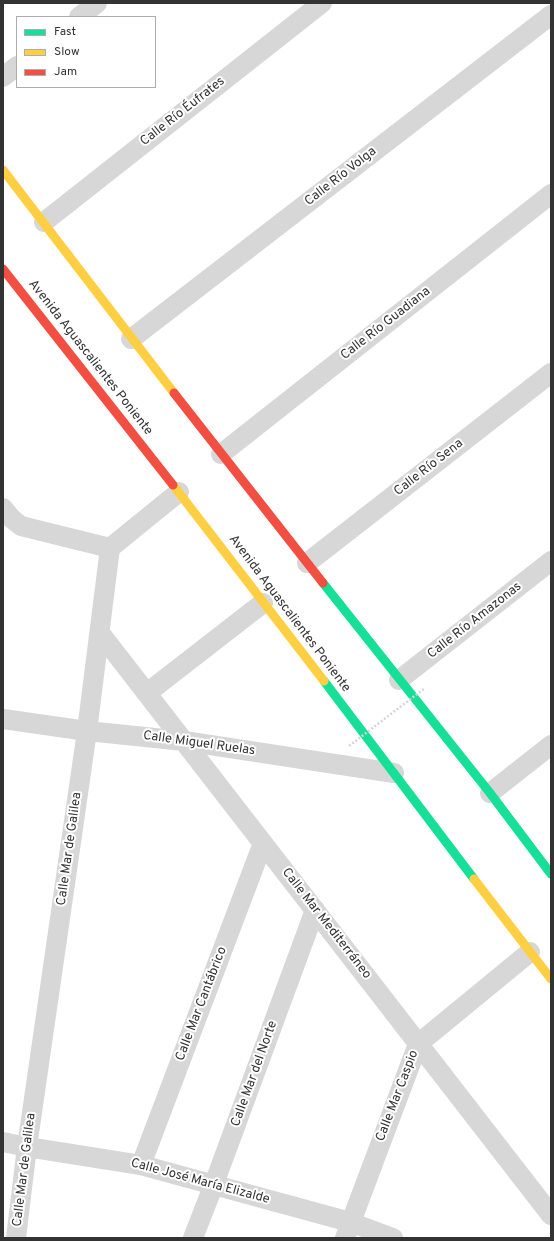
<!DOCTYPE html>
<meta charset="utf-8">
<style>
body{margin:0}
#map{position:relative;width:554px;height:1241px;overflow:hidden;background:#fff;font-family:Overpass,sans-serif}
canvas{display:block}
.frame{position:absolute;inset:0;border:4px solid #333;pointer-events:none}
.legend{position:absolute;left:16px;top:16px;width:140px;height:72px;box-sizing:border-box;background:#fff;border:1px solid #adadad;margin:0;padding:5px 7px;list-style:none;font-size:12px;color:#333}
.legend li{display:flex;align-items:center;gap:8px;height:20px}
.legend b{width:20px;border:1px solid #adadad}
</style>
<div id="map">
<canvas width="554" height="1241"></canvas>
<div class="frame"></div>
<ul class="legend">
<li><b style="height:5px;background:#16e098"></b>Fast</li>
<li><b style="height:5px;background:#ffcf43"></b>Slow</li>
<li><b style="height:5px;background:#f24e42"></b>Jam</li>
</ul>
</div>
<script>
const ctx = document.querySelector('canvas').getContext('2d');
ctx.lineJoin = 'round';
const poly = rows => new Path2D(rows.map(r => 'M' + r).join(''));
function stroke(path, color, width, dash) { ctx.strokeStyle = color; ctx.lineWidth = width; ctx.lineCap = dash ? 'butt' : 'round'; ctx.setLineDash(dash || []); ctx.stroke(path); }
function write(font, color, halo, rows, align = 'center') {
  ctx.font = font + ' Overpass,sans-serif'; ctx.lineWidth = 4; ctx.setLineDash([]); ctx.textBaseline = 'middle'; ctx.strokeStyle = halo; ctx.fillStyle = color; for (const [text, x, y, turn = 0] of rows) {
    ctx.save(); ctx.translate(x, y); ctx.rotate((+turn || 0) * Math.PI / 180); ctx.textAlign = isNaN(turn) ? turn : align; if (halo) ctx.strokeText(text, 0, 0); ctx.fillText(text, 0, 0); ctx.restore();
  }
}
const street = poly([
 [79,17,97,3],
 [3,77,17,66],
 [44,222,322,3],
 [131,339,551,15],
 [221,454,551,194],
 [3,508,11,518,21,526,110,548],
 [307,563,551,373],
 [100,633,551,1215],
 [399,680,551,561],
 [147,693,263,603],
 [3,719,87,731,184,741,394,773],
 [490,793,551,745],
 [3,1142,27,1147,141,1165,350,1222,393,1238],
 [141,1165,263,843],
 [16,1238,27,1147,87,731,110,548,179,492],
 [193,1238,214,1184,315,910],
 [345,1238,418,1044,530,952]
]);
const fast = poly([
 [323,583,490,793,551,874],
 [324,681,474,879]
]);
const slow = poly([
 [3,170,174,393],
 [173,485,324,681],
 [474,879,551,979]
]);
const jam = poly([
 [3,269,173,485],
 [174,393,323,583]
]);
const pathBridge = poly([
 [349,746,425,688]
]);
const streetNames = [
 ["Calle Río Éufrates",183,112,-38],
 ["Calle Río Volga",341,177,-38],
 ["Calle Río Guadiana",386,324,-38],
 ["Avenida Aguascalientes Poniente",90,358,52],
 ["Calle Río Sena",429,468,-38],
 ["Avenida Aguascalientes Poniente",289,614,53],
 ["Calle Río Amazonas",475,621,-38],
 ["Calle Miguel Ruelas",199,744,8],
 ["Calle Mar de Galilea",70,849,-82],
 ["Calle Mar Mediterráneo",326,924,52],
 ["Calle Mar Cantábrico",202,1004,-69],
 ["Calle Mar del Norte",255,1074,-70],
 ["Calle Mar Caspio",398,1096,-69],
 ["Calle Mar de Galilea",25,1170,-83],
 ["Calle José María Elizalde",200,1182,15]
];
stroke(street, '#d7d7d7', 20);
stroke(fast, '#16e098', 9);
stroke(slow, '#ffcf43', 9);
stroke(jam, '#f24e42', 9);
stroke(pathBridge, '#d6d6d6', 2.5, [2, 2]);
write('13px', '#333', '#fff', streetNames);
</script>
